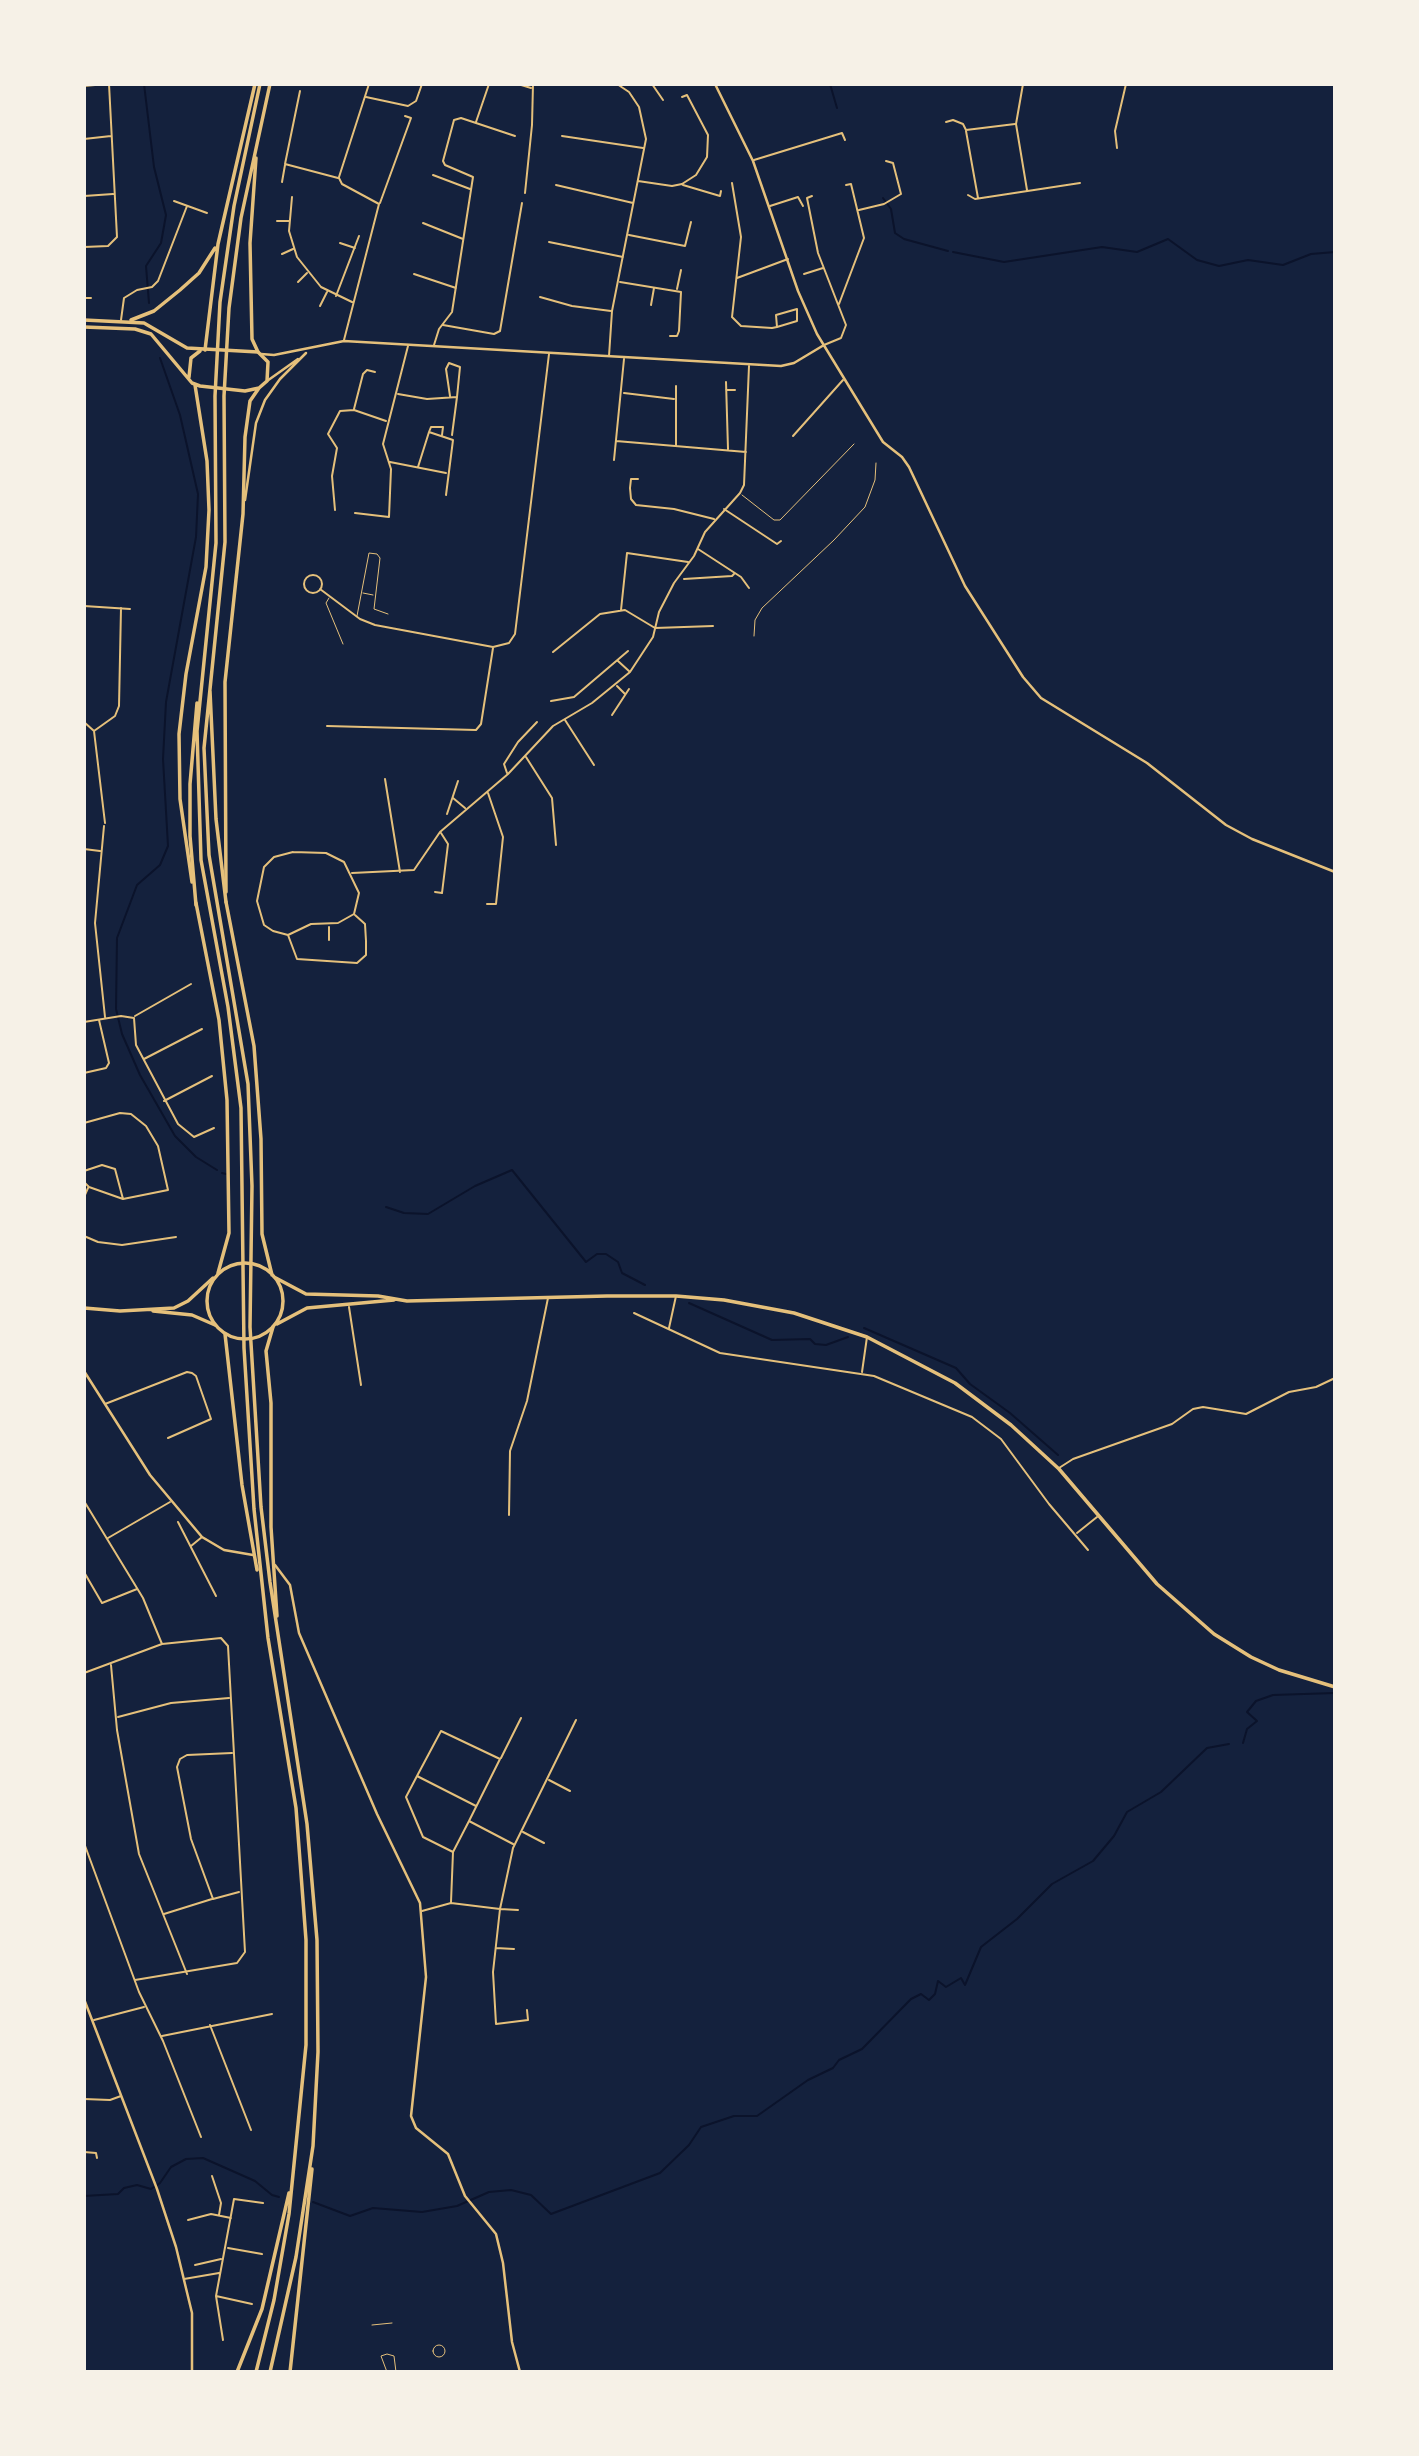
<!DOCTYPE html>
<style>
body{margin:0}
#map{position:relative;width:1419px;height:2456px;overflow:hidden;background:#14213d;font-family:"Public Sans",sans-serif}
canvas{display:block}
.frame{position:absolute;inset:0;border:86px solid #f6f1e7;pointer-events:none}
</style>
<div id="map">
<canvas width="1419" height="2456"></canvas>
<div class="frame"></div>
</div>
<script>
const ctx = document.querySelector('canvas').getContext('2d');
ctx.lineJoin = 'round';
const poly = rows => new Path2D(rows.map(r => 'M' + r).join(''));
function stroke(path, color, width, dash) { ctx.strokeStyle = color; ctx.lineWidth = width; ctx.lineCap = dash ? 'butt' : 'round'; ctx.setLineDash(dash || []); ctx.stroke(path); }
const stream = poly([
 [144,84,154,167,166,215,161,243,146,266,149,303],
 [830,84,837,108],
 [883,198,891,209,895,233,904,239,948,251],
 [953,252,1004,262,1102,247,1137,252,1168,239,1197,260,1219,266,1248,260,1283,265,1311,254,1335,252],
 [160,358,180,415,198,494,196,537,166,702,163,759,168,846,160,865,137,885,117,938,116,1009,122,1034,140,1075,175,1136,196,1157,217,1170],
 [222,1173,226,1174],
 [386,1207,404,1213,428,1214,475,1186,512,1170,586,1262,597,1254,606,1254,618,1262,622,1273,645,1285],
 [689,1303,772,1340,810,1339,815,1344,826,1345,848,1337],
 [864,1328,956,1368,970,1384,1010,1413,1058,1455],
 [1243,1743,1247,1729,1257,1721,1247,1712,1256,1701,1273,1695,1335,1693],
 [84,2196,118,2194,124,2188,137,2185,151,2189,160,2183,171,2167,186,2159,203,2158,255,2181,272,2195,279,2197],
 [313,2202,350,2216,373,2208,422,2212,457,2206,489,2192,511,2190,531,2195,551,2214,660,2173,689,2145,701,2127,734,2116,757,2116,808,2080,833,2068,839,2060,862,2049,911,1999,921,1994,929,2000,935,1994,938,1981,946,1987,961,1978,965,1985,981,1947,1017,1919,1052,1884,1093,1861,1114,1836,1127,1812,1161,1792,1207,1748,1229,1744]
]);
const service = poly([
 [742,495,774,520,780,520,854,444],
 [363,593,373,595],
 [329,598,326,603,343,644],
 [357,616,369,553,377,554,380,558,374,609,388,614],
 [754,636,755,620,762,608,834,540,865,507,875,480,876,463],
 [372,2325,392,2323],
 '433 2351a6 6 0 1 1 12 0a6 6 0 1 1-12 0Z',
 [387,2372,381,2356,387,2354,394,2356,396,2372]
]);
const minor = poly([
 [518,84,531,88],
 [652,84,663,100],
 [1023,84,1016,124,1027,190],
 [84,86,106,84],
 [300,91,285,164,338,178],
 [366,97,408,106,416,101,422,84],
 [476,122,489,84],
 [946,122,953,120,963,124,966,130,1015,124],
 [966,131,978,198],
 [562,136,643,148],
 [84,139,111,136],
 [1117,148,1115,131,1126,84],
 [754,160,842,133,845,140],
 [433,175,470,189],
 [339,177,369,84],
 [339,178,342,184,379,204,344,340],
 [638,181,672,186,682,184,696,175,707,157,708,135,687,95,682,97],
 [282,182,285,165],
 [732,183,741,237,732,317,741,326,772,328,777,327,797,321,797,309,776,315,777,327],
 [556,185,633,203],
 [683,185,720,196,721,191],
 [525,193,532,125,533,84],
 [968,195,975,199,1080,183],
 [84,196,113,194],
 [812,196,807,198,818,253,846,325,841,338,824,345],
 [292,197,289,231,297,257,321,287,352,302],
 [174,201,207,213],
 [380,203,411,118,405,116],
 [770,206,798,197,803,206],
 [859,210,884,204,901,194,893,163,886,161],
 [277,221,289,221],
 [423,223,463,239],
 [629,235,685,246,691,222],
 [549,242,623,257],
 [340,243,355,248],
 [84,247,108,246,117,237,109,84],
 [282,254,293,249],
 [414,274,456,288],
 [804,274,823,268],
 [737,278,788,259],
 [298,282,307,273],
 [620,282,681,292,679,331,677,336,670,336],
 [677,289,681,270],
 [336,296,359,236],
 [540,297,572,306,611,311],
 [84,298,91,298],
 [839,304,864,238,851,184,846,185],
 [651,305,654,288],
 [320,306,327,292],
 [121,320,124,298,137,290,152,287,158,281,187,206],
 [443,325,494,334,500,331,522,203],
 [434,345,439,329,452,312,473,177,445,165,443,161,454,120,461,118,515,136],
 [609,356,612,311,646,139,639,107,629,92,617,84],
 [726,382,728,449],
 [726,390,735,390],
 [624,393,674,399],
 [398,394,427,399,457,397,452,435],
 [450,396,446,369,449,363,460,367,457,397],
 [354,409,363,374,367,370,375,372],
 [429,432,431,427,443,427,442,435],
 [793,436,843,380],
 [616,441,746,452],
 [676,446,676,386],
 [614,460,624,359],
 [390,462,446,473],
 [418,467,429,432,453,440,446,495],
 [638,479,631,479,630,488,631,499,636,505,674,509,714,519],
 [724,509,777,544,781,541],
 [335,510,332,476,337,448,328,434,340,411,354,410,386,421],
 [355,513,389,517,391,469,383,444,408,346],
 [698,549,741,577,749,588],
 '304 584a9 9 0 1 1 18 0a9 9 0 1 1-18 0Z',
 [684,579,732,576,734,574],
 [320,589,360,619,375,625,493,647,509,643,515,634,549,354],
 [84,606,130,609],
 [621,610,627,553,688,562],
 [553,652,600,614,625,610,655,628,713,626],
 [618,661,630,672],
 [617,686,625,694],
 [551,701,574,697,628,651],
 [612,715,629,689],
 [565,720,594,765],
 [84,722,94,731,105,823],
 [327,726,476,730,481,724,493,648],
 [94,731,115,716,119,706,121,608],
 [526,757,552,798,556,845],
 [507,773,504,764,518,742,537,722],
 [385,779,400,872],
 [453,798,465,808],
 [447,814,458,781],
 [104,826,95,923,105,1017],
 [84,849,100,851],
 [293,852,326,853,344,862,359,893,354,914,338,923,311,924,288,935,273,931,264,925,257,901,264,867,274,857,293,852],
 [352,873,414,870,440,832,508,774,553,726,592,703,630,672,653,637,659,612,674,583,694,556,705,532,740,493,744,485,749,366],
 [435,892,442,893,448,844,441,833],
 [487,904,496,904,503,837,488,793],
 [329,927,329,940],
 [288,935,297,959,357,963,366,955,366,941,365,924,355,915],
 [135,1016,191,984],
 [84,1022,121,1016,134,1018,136,1045,178,1124,194,1137,214,1128],
 [144,1059,202,1029],
 [84,1073,106,1068,109,1063,99,1020],
 [164,1101,212,1076],
 [84,1123,120,1113,131,1114,146,1126,158,1146,168,1190,123,1199],
 [84,1171,102,1165,115,1169,123,1199,89,1187,84,1182],
 [84,1197,88,1188],
 [84,1236,98,1242,122,1245,176,1237],
 [349,1307,361,1385],
 [634,1313,720,1353,874,1376,972,1417,1001,1439,1049,1504,1088,1550],
 [669,1328,676,1296],
 [862,1372,867,1337],
 [105,1404,187,1372,192,1373,196,1376,211,1419,168,1438],
 [1059,1468,1073,1459,1172,1424,1193,1409,1203,1407,1246,1414,1289,1392,1316,1387,1335,1378],
 [84,1501,143,1598,162,1644],
 [509,1515,510,1451,527,1401,548,1298],
 [178,1522,216,1596],
 [1077,1533,1097,1517],
 [108,1538,170,1502],
 [191,1546,202,1537],
 [84,1572,102,1603,137,1589],
 [111,1665,117,1730,139,1854,187,1974],
 [84,1673,162,1644,221,1638,228,1646,245,1952,237,1963,135,1980],
 [118,1717,171,1703,229,1698],
 [232,1753,187,1755,180,1759,177,1767,191,1839,213,1899,239,1892],
 [501,1758,521,1718],
 [417,1776,441,1731,500,1759,469,1821],
 [549,1780,570,1791],
 [523,1832,544,1843],
 [84,1843,139,1992,163,2041,201,2137],
 [453,1852,423,1837,406,1797,417,1776,476,1806],
 [451,1902,453,1852,469,1821,513,1844],
 [518,1910,500,1909,513,1848,576,1720],
 [422,1911,451,1903,500,1909,493,1972,496,2024,528,2020,527,2010],
 [164,1914,212,1899],
 [496,1948,514,1949],
 [94,2020,144,2007],
 [210,2025,251,2130],
 [162,2036,272,2014],
 [84,2099,110,2100,121,2096],
 [84,2152,96,2153,97,2158],
 [212,2176,221,2203,219,2215],
 [188,2220,211,2214,231,2218],
 [228,2248,262,2254],
 [195,2265,221,2259],
 [184,2279,219,2273],
 [216,2296,252,2304],
 [223,2340,216,2296,234,2199,263,2203]
]);
const tertiary = poly([
 [715,84,753,161,798,291,817,334,883,442,902,457,909,467,965,586,1023,677,1041,698,1147,763,1226,825,1252,839,1335,872],
 [261,354,274,355,344,341,781,366,794,363,824,345],
 [267,381,298,359],
 [245,500,256,423,265,400,280,379,306,353],
 [84,1371,150,1475,202,1537,224,1550,253,1555],
 [275,1565,290,1585,299,1633,377,1814,420,1903,426,1977,411,2116,416,2128,448,2154,465,2196,496,2234,503,2263,512,2342,520,2372],
 [84,1999,157,2189,176,2247,192,2313,192,2372]
]);
const secondary = poly([
 [84,320,144,323,187,348,258,352,268,362,267,381,259,388,245,391,200,386,192,383,151,334,135,329,84,327],
 [189,377,191,358,200,351],
 [192,882,180,799,179,734,186,674,206,567,209,510,207,461,195,385],
 [226,892,225,682,243,514,245,437,250,401,259,388],
 [196,903,219,1020,227,1100,229,1233,218,1273],
 [84,1308,120,1311,174,1308,188,1301,213,1278],
 [153,1311,192,1315,215,1325]
]);
const primary = poly([
 [226,902,254,1046,261,1139,262,1234,272,1275],
 '207 1301a38 38 0 1 1 76 0a38 38 0 1 1-76 0Z',
 [274,1277,306,1294,378,1296,407,1301,607,1296,676,1296,724,1300,794,1313,867,1337,955,1383,1011,1425,1059,1469,1157,1584,1214,1634,1251,1657,1279,1670,1335,1687],
 [277,1324,307,1308,394,1300]
]);
const trunk = poly([
 [256,158,250,243,252,339,258,352],
 [131,320,154,311,180,290,199,273,215,248],
 [205,350,218,244,255,84],
 [210,691,216,819,226,902],
 [196,905,190,836,190,784,197,703],
 [273,1327,266,1351,271,1403,271,1527,277,1616],
 [225,1334,242,1485,257,1570],
 [237,2372,262,2309,289,2193],
 [256,2372,274,2300,289,2214,306,2045,306,1940,296,1808,268,1638,254,1509,244,1348,241,1108,228,1007,201,860,197,731,216,543,215,396,220,302,234,206,260,84],
 [270,2372,296,2257,313,2146,318,2052,317,1940,307,1824,270,1582,261,1507,250,1327,252,1186,248,1084,209,855,204,748,225,542,224,396,229,308,241,218,270,84],
 [290,2372,312,2169]
]);
stroke(stream, '#0b132b', 2);
stroke(service, '#e5c07b', 1);
stroke(minor, '#e5c07b', 2);
stroke(tertiary, '#e5c07b', 2.5);
stroke(secondary, '#e5c07b', 3.5);
stroke(primary, '#e5c07b', 3.5);
stroke(trunk, '#e5c07b', 3.5);
</script>
